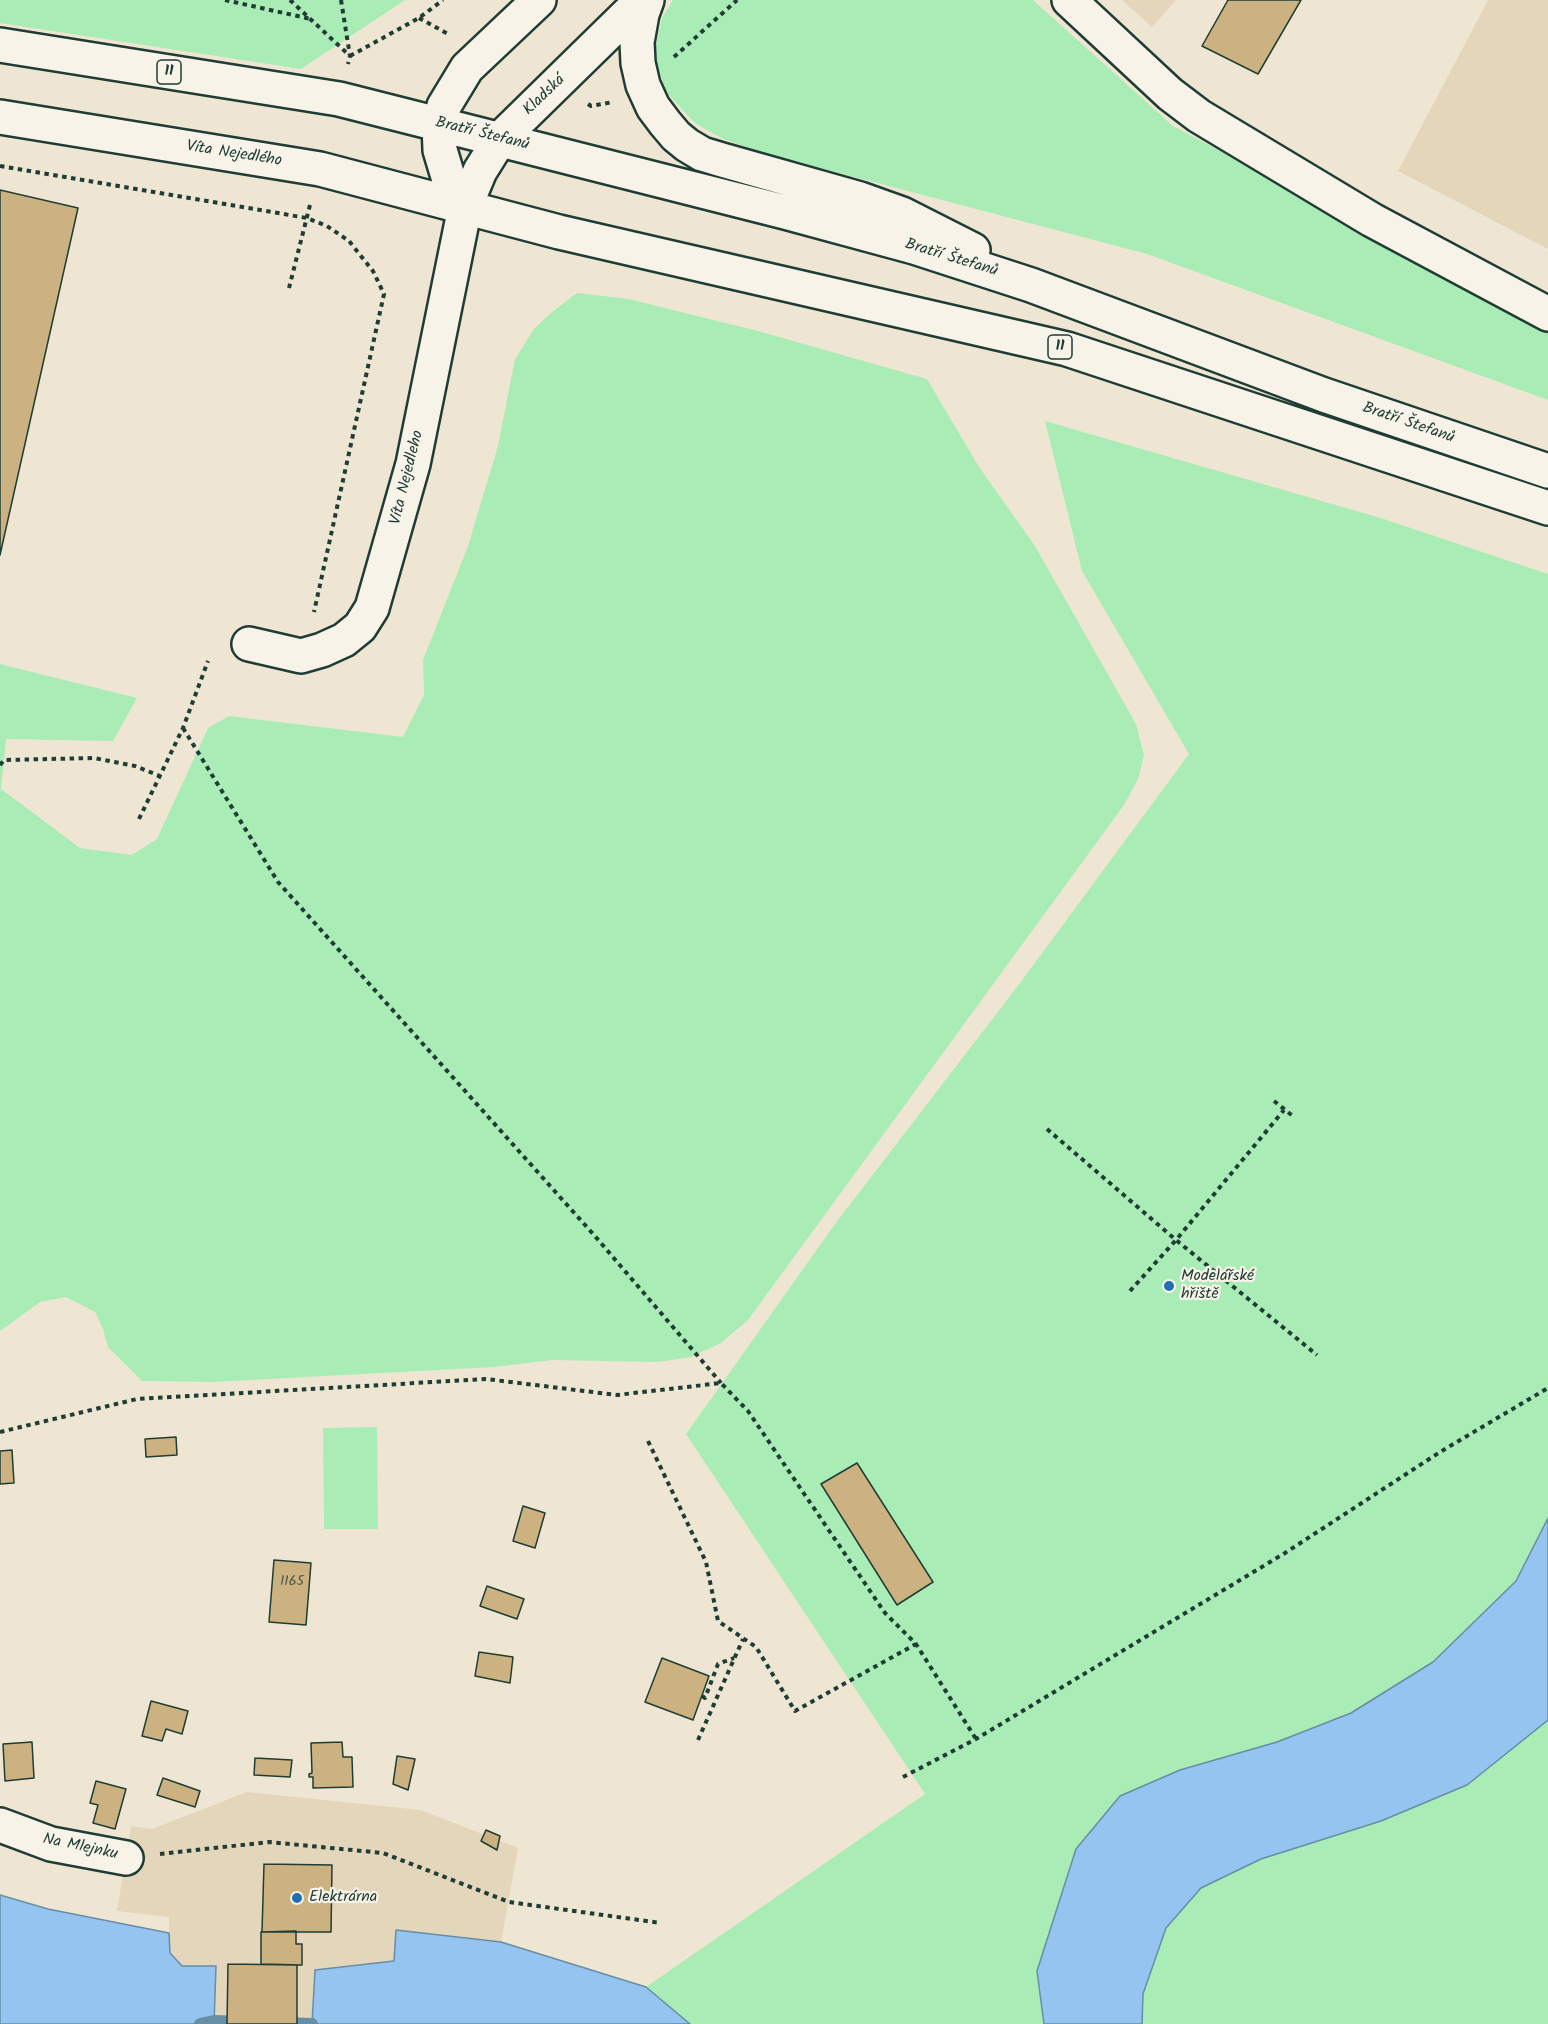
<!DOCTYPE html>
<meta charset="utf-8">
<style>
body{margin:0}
canvas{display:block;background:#eee6d3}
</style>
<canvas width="1548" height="2024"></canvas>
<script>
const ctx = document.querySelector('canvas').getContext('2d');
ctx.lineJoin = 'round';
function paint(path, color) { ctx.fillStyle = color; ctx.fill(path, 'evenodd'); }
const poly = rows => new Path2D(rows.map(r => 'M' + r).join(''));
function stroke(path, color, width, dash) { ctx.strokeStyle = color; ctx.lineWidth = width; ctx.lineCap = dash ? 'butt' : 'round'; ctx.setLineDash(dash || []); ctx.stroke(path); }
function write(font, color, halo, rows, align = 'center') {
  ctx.font = font + ' Kalam,sans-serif'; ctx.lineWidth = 4.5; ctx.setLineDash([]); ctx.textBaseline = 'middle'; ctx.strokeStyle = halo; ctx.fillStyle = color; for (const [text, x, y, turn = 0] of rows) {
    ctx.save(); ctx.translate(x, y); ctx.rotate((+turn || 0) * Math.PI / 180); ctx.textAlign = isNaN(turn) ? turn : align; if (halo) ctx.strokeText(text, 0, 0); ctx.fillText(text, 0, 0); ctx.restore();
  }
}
const built = poly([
 [1122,0,1176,0,1152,27],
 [1488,0,1548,0,1548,249,1398,171],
 [247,1792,421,1810,518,1848,501,1942,396,1930,394,1961,315,1970,312,2024,214,2024,216,1966,182,1966,170,1953,169,1917,117,1911,131,1826,152,1829]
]);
const green = poly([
 [0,0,405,0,301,69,0,23],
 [673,0,1033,0,1173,126,1548,325,1548,400,1147,254,771,155,723,139,695,123,666,92,654,54,662,18],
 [577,293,629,299,758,331,927,379,979,467,1035,546,1136,724,1144,755,1138,779,1124,805,748,1320,721,1343,691,1357,658,1362,552,1360,494,1367,213,1382,142,1381,108,1347,103,1329,95,1312,66,1297,40,1302,0,1331,0,664,137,698,113,741,6,739,1,789,80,848,132,855,157,839,208,728,229,716,403,737,424,695,423,660,468,546,498,446,515,359,534,329,552,312],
 [1045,421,1384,519,1548,574,1548,1518,1516,1581,1433,1662,1351,1713,1277,1742,1180,1770,1120,1796,1076,1849,1037,1971,1044,2024,690,2024,646,1987,925,1794,686,1434,835,1224,1020,983,1189,754,1082,571],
 [377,1427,378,1529,324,1529,323,1428],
 [1548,1720,1548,2024,1142,2024,1143,1994,1166,1927,1201,1888,1261,1859,1381,1821,1467,1785]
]);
const water = poly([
 [1548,1518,1548,1720,1467,1785,1381,1821,1261,1859,1201,1888,1166,1928,1143,1994,1142,2024,1044,2024,1037,1971,1076,1849,1120,1796,1180,1770,1277,1742,1351,1713,1433,1662,1516,1581,1548,1518],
 [0,1895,48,1909,169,1933,170,1953,182,1966,216,1966,214,2024,0,2024,0,1895],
 [396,1930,501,1942,646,1987,690,2024,312,2024,315,1970,394,1961,396,1930]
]);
const stream = poly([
 [283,2023,312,2024],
 [200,2024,214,2021,242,2022]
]);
const building = poly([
 [1228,0,1301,0,1258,74,1202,46,1228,0],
 [0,190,78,208,0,555,0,190],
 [176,1437,177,1455,146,1457,145,1439,176,1437],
 [12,1450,14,1483,0,1484,0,1451,12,1450],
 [857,1463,933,1582,897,1605,821,1484,857,1463],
 [523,1506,545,1513,535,1548,513,1541,523,1506],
 [274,1560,311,1563,306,1625,269,1622,274,1560],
 [487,1586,524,1599,517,1619,480,1606,487,1586],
 [479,1652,513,1657,510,1683,475,1676,479,1652],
 [662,1658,709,1676,693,1720,645,1702,662,1658],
 [151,1701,188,1711,182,1734,166,1729,162,1741,142,1736,151,1701],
 [32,1742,34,1778,5,1781,3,1744,32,1742],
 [342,1742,343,1757,352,1757,353,1787,313,1788,313,1777,309,1777,309,1774,312,1773,311,1743,342,1742],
 [397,1756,415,1759,408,1790,393,1784,397,1756],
 [255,1758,292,1760,290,1777,254,1775,255,1758],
 [163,1778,200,1791,195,1807,157,1795,163,1778],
 [96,1781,126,1789,115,1829,93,1823,98,1805,90,1803,96,1781],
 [486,1830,500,1836,497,1850,481,1841,486,1830],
 [264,1864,332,1865,331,1932,262,1932,264,1864],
 [296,1931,296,1944,302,1944,302,1965,261,1964,261,1932,296,1931],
 [228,1964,297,1965,297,2024,227,2024,228,1964]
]);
const path = poly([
 [225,0,311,19],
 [290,0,350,56],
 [341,0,350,56,348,64],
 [419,18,450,35],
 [350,56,419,18,443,0],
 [674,57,737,0],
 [588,104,591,106,613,102],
 [0,166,307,218,327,226,349,241,373,271,384,294,314,612],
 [289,288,310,205],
 [183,728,278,882,594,1235,721,1383],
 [0,765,4,760,94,758,135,766,160,776],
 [139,819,183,728,208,661],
 [1274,1101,1294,1117],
 [1047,1129,1176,1240,1317,1355],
 [1130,1291,1176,1240,1284,1110],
 [0,1432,137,1399,486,1379,617,1395,721,1383,748,1411,885,1613,916,1644,976,1739],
 [648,1441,706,1562,718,1621,756,1647,795,1711,916,1644],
 [702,1696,705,1698,718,1664,734,1658],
 [698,1740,743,1639],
 [903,1777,976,1739,1285,1553,1440,1452,1548,1388],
 [160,1854,269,1842,383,1853,509,1902,661,1923]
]);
const minor = poly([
 [1069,0,1170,94,1199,116,1372,220,1548,314],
 [249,644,301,656,322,650,344,640,360,627,372,608,413,464,465,207],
 [0,1825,51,1844,126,1858]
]);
const major = poly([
 [647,0,642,14,637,42,638,63,643,85,653,107,665,123,676,136,687,145,702,154,722,160,860,199,902,214,973,250],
 [0,45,339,99,785,212,914,247,1031,285,1324,395,1548,471],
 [0,117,320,169,559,232,1067,349,1548,508],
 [465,207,480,171,500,139,642,0],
 [465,207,449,180,440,150,439,124,444,106,467,68,539,0]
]);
const markers = [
 [1169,1286,6,"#1f6fb2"],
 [297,1898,6,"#1f6fb2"]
];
const numberNames = [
 ["1165",292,1583]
];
const shields = [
 [169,72,24],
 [1060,347,24]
];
const shieldNames = [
 ["11",169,72],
 ["11",1060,347]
];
const streetNames = [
 ["Kladská",545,96,-44],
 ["Bratří Štefanů",482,135,14],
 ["Víta Nejedlého",234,155,9],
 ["Bratří Štefanů",951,259,17],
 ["Bratří Štefanů",1408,424,19],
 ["Víta Nejedleho",408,478,-76],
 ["Na Mlejnku",80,1848,12]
];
const poiNames = [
 ["Modelářské",1181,1277],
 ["hřiště",1181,1295],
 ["Elektrárna",309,1898]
];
paint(built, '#e4d6ba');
paint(green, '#aaecb6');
paint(water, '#96c4f1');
stroke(water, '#668ea5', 1.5);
stroke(stream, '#668ea5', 12);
paint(building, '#ccb181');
stroke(building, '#1f3d34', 1.5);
stroke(minor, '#1f3d34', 38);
stroke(major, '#1f3d34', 38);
stroke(path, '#1f3d34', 4, [4.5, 4.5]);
stroke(minor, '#f7f3e8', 33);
stroke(major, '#f7f3e8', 33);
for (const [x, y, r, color] of markers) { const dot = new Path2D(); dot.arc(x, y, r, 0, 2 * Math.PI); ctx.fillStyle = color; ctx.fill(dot); stroke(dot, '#f7f3e8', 2); }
write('14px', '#4a5a47', null, numberNames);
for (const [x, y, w] of shields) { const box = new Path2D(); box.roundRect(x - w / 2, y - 12, w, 24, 4.5); ctx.fillStyle = '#f7f3e8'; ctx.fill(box); stroke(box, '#1f3d34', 1.5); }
write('bold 15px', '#1f3d34', null, shieldNames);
write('16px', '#1f3d34', '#f7f3e8', streetNames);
write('16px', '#1f3d34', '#f7f3e8', poiNames, 'left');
</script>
